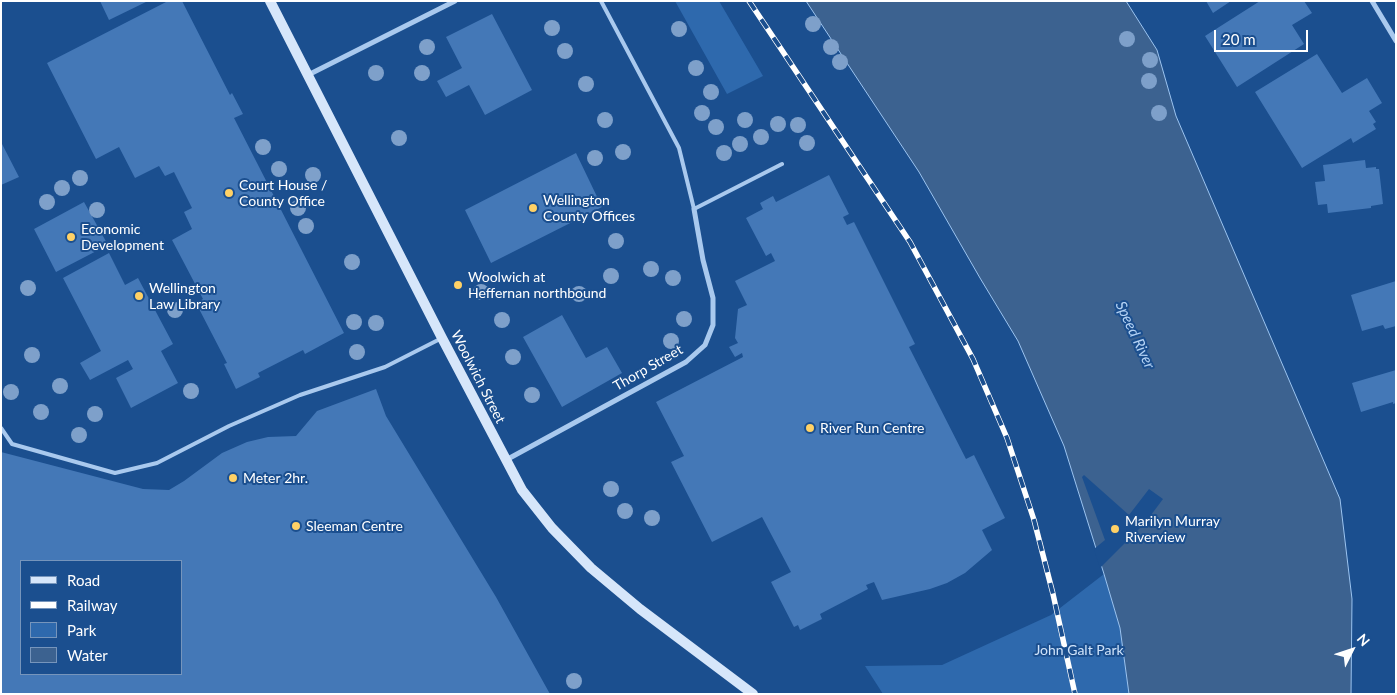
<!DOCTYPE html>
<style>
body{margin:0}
#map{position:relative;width:1397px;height:695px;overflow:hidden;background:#1b4f8f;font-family:Lato,sans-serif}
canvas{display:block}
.frame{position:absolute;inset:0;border:2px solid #fff;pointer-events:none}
.legend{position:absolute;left:20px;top:560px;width:162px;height:115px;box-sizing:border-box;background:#1b4f8f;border:1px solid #7695bc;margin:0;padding:6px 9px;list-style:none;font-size:15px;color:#fff}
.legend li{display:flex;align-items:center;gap:10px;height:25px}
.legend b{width:25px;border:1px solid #7695bc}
.north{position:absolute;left:1327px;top:625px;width:50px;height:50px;-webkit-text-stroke:4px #1b4f8f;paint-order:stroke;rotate:49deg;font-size:14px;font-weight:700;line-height:20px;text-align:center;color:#fff}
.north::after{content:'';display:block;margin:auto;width:18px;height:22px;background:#fff;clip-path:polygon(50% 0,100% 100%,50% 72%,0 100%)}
.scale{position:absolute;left:1214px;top:30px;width:94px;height:22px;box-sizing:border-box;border:2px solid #fff;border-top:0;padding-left:6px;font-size:15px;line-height:18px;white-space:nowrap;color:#fff;-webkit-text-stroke:4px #1b4f8f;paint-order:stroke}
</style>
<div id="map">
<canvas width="1397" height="695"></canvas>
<div class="frame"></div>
<ul class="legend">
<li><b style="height:6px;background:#d6e6fa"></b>Road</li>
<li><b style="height:6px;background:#fff"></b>Railway</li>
<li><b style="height:14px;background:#2e69ad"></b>Park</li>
<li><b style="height:14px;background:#3c6290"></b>Water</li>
</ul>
<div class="north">N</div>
<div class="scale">20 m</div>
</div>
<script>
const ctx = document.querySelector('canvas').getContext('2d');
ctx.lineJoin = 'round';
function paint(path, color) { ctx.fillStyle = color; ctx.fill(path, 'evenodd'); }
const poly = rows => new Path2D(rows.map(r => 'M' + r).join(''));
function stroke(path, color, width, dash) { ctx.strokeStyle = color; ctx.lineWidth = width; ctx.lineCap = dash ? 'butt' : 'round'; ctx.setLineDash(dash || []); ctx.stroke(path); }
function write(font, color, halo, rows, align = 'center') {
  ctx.font = font + ' Lato,sans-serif'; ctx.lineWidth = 4; ctx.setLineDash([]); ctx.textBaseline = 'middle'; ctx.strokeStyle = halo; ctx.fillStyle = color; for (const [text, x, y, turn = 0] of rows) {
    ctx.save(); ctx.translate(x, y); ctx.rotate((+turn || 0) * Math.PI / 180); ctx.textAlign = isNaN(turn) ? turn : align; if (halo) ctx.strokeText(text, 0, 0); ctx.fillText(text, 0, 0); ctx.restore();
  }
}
const green = poly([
 [675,1,719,1,763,76,727,94],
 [1104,574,1120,628,1129,694,883,694,865,666,942,665,1051,615]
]);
const water = poly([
 [806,1,1126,1,1157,50,1176,116,1340,499,1352,599,1351,694,1129,694,1120,628,1104,574,1064,446,1018,341,980,278,919,172,806,1]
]);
const pier = poly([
 [1084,475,1129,515,1149,489,1163,499,1145,523,1100,568,1094,549,1105,540,1082,477]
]);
const building = poly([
 [100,1,148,1,109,20],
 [168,1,182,1,230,95,232,93,243,114,234,118,344,333,305,354,303,350,258,373,260,377,236,389,224,364,227,363,196,303,203,299,172,240,192,229,184,212,192,208,174,172,165,176,159,166,135,178,119,147,96,159,47,63],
 [1206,1,1231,1,1213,13],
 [1260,1,1304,1,1312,13,1292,25,1304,44,1237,87,1205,36],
 [492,14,532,90,485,115,469,85,446,97,437,81,462,68,446,37],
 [1317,54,1342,93,1367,78,1382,103,1369,111,1376,122,1373,124,1376,129,1353,143,1351,138,1302,168,1255,92],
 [1,142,19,177,1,185],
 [576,153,602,207,491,263,465,210],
 [1365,160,1366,168,1376,167,1376,169,1379,169,1383,204,1371,206,1371,208,1328,213,1327,204,1318,205,1315,182,1325,181,1323,165],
 [829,175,849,214,843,217,847,225,854,222,915,344,909,347,966,459,974,455,1005,518,982,530,992,550,965,573,947,583,930,589,882,600,874,582,866,585,868,589,820,614,822,619,800,630,798,625,794,627,771,582,791,572,762,517,712,542,671,462,684,456,656,402,743,357,742,353,735,357,729,347,738,343,735,338,738,309,747,305,735,281,775,261,771,253,766,256,746,218,763,209,760,203,773,196,776,202],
 [84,202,108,245,56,272,34,229],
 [109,253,125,285,138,278,173,344,161,351,178,383,131,408,116,378,133,369,128,360,90,380,80,363,101,351,63,278],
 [1396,281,1396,326,1385,329,1383,325,1362,331,1351,295],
 [562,315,586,358,607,347,622,373,562,407,523,337],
 [1396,370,1396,403,1393,404,1393,402,1361,412,1352,383],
 [376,389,386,416,496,597,550,694,1,694,1,452,143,489,169,490,184,481,222,453,247,442,268,437,296,436,317,411],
 [21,561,181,561,181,674,21,674]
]);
const service = poly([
 [601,1,679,148,694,209,782,164],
 [1,428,12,444,115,473,157,463,229,426,300,395,385,367,442,338]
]);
const minor = poly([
 [1372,1,1396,41],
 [308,75,455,1],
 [506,460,686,362,705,345,713,325,713,298,703,260,694,209]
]);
const secondary = poly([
 [270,1,442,338,522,490,552,528,591,568,640,609,753,694]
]);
const rail = poly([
 [749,1,910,242,973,359,1007,438,1034,520,1053,594,1075,694]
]);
const trees = [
 [813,24],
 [552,28],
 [679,29],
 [1127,39],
 [427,47],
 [831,47],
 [565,51],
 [1150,60],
 [840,62],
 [696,68],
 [376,73],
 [422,73],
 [1149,81],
 [586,84],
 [711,92],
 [702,113],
 [1159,113],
 [605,120],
 [745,120],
 [778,124],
 [798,125],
 [716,127],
 [761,137],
 [399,138],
 [807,143],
 [740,144],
 [263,147],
 [623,152],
 [724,153],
 [595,158],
 [279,169],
 [313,175],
 [80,178],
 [62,188],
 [47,202],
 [298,208],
 [97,210],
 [306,226],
 [616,241],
 [352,262],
 [651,269],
 [611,276],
 [673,278],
 [28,288],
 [481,292],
 [579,294],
 [175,310],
 [684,319],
 [502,320],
 [354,322],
 [376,323],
 [671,341],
 [357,352],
 [32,355],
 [513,357],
 [60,386],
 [191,391],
 [11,392],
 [532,395],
 [41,412],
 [95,414],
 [79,435],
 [611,489],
 [625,511],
 [652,518],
 [574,681]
];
const markers = [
 [229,193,5,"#ffd166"],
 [533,208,5,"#ffd166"],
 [71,237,5,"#ffd166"],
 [458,285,5,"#ffd166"],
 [139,296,5,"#ffd166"],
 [810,428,5,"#ffd166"],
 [233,478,5,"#ffd166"],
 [296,526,5,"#ffd166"],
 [1115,529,5,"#ffd166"]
];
const poiNames = [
 ["Court House /",239,185],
 ["County Office",239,201],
 ["Wellington",543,200],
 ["County Offices",543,216],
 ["Economic",81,229],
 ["Development",81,245],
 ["Woolwich at",468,277],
 ["Heffernan northbound",468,293],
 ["Wellington",149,288],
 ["Law Library",149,304],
 ["River Run Centre",820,428],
 ["Meter 2hr.",243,478],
 ["Marilyn Murray",1125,521],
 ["Riverview",1125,537],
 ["Sleeman Centre",306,526]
];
const streetNames = [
 ["Thorp Street",648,368,-30],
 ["Woolwich Street",478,377,63]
];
const parkNames = [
 ["John Galt Park",1079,650]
];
const waterNames = [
 ["Speed River",1135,335,65]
];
paint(green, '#2e69ad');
paint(water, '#3c6290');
stroke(water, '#9cc4f0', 1);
paint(pier, '#1b4f8f');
paint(building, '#4478b7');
stroke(service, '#a9c9ee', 4);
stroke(minor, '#a9c9ee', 5);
stroke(secondary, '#d6e6fa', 10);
stroke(rail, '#fff', 5.5);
stroke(rail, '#1b4f8f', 4, [11]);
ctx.fillStyle = '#7ea0ca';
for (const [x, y] of trees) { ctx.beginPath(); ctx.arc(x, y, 8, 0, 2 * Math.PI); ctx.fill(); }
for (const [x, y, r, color] of markers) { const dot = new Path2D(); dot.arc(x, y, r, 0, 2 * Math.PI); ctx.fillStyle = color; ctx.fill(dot); stroke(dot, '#1b4f8f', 2); }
write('14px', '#fff', '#1b4f8f', poiNames, 'left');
write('14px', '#fff', '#1b4f8f', streetNames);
write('14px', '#cfe3fa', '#1b4f8f', parkNames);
write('italic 15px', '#b5d3f5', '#1b4f8f', waterNames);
</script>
